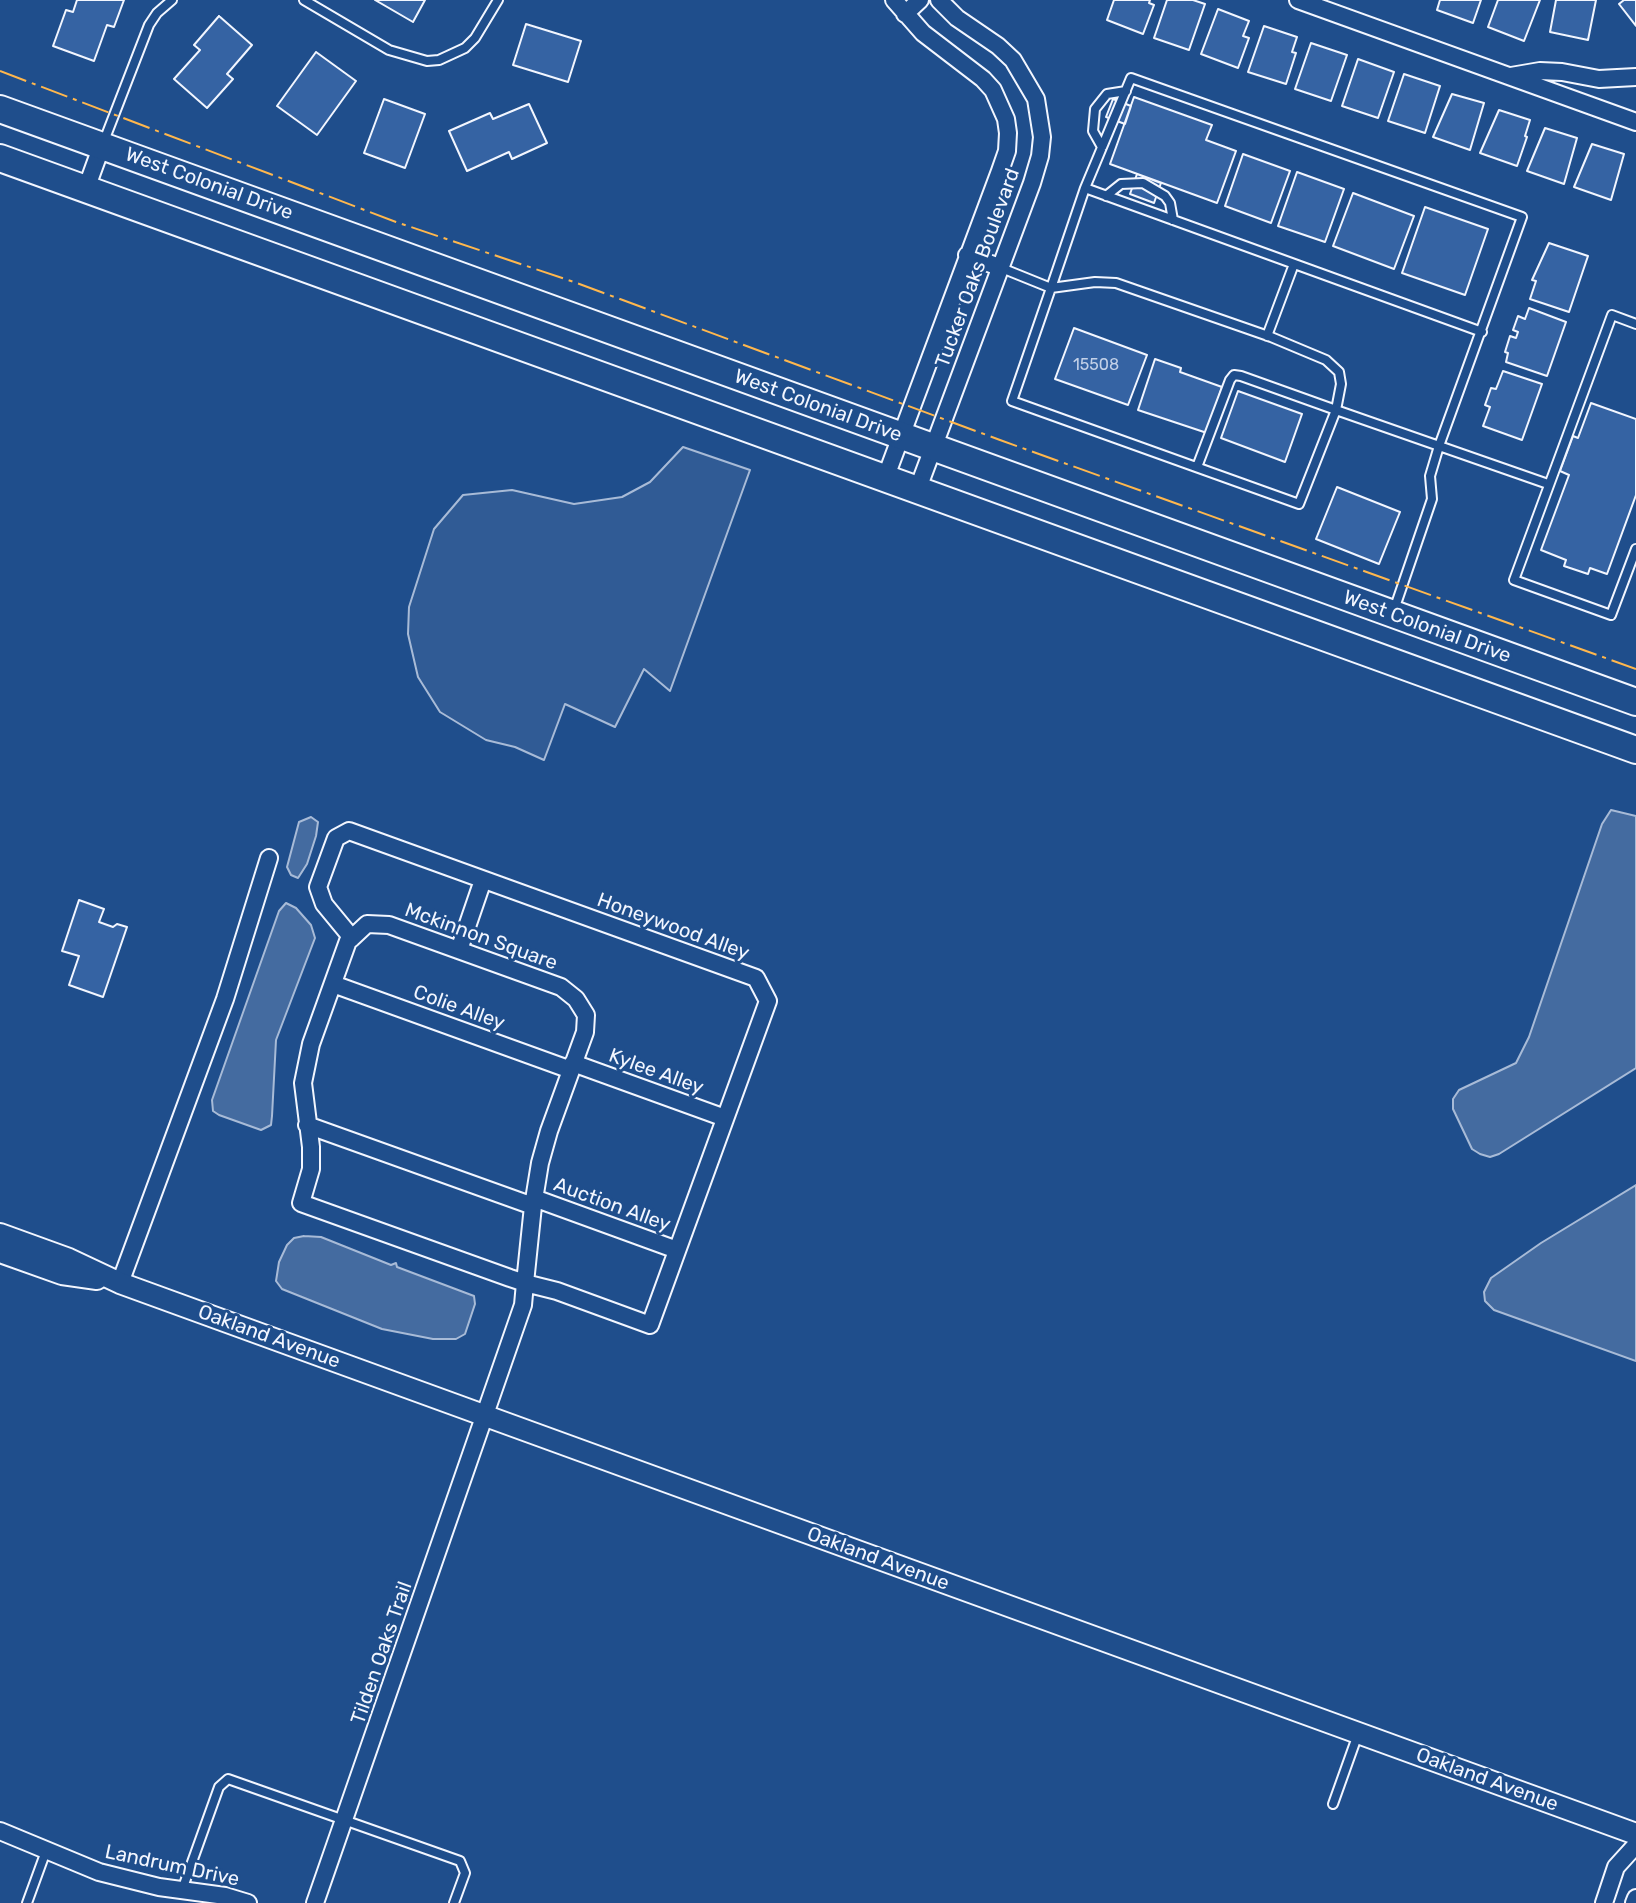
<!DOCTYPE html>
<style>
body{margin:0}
canvas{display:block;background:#1f4e8c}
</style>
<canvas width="1636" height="1903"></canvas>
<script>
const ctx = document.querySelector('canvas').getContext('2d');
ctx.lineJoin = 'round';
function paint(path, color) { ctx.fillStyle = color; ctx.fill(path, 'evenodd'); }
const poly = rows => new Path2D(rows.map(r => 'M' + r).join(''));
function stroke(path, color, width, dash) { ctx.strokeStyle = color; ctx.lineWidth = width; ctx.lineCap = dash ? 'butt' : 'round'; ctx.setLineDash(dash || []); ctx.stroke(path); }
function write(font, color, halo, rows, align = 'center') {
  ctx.font = font + ' Rubik,sans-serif'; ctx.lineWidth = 6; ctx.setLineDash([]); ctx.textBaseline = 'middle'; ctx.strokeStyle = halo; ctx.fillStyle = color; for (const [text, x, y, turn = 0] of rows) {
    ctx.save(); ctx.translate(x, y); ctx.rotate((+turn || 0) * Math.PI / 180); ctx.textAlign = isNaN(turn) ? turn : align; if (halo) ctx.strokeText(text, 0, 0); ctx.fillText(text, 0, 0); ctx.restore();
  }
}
const green = poly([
 [683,447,750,470,670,691,644,669,615,727,565,704,544,760,515,747,486,740,440,712,418,677,408,634,409,607,434,529,463,495,512,490,574,504,622,497,650,482,683,447]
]);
const water = poly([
 [1611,810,1636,816,1636,1068,1499,1154,1490,1157,1480,1154,1472,1149,1453,1109,1453,1099,1459,1090,1516,1063,1529,1037,1602,824,1611,810],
 [311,817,318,822,316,836,307,864,298,878,291,875,287,867,299,822,311,817],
 [286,903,296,908,311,925,315,938,276,1040,272,1116,271,1125,261,1130,219,1115,213,1111,212,1100,279,911,286,903],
 [1636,1185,1636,1361,1494,1310,1485,1301,1484,1292,1491,1278,1541,1243,1636,1185],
 [304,1236,321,1237,391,1265,396,1263,397,1267,474,1296,475,1304,465,1334,456,1339,433,1339,382,1329,282,1289,276,1281,279,1262,287,1245,294,1238,304,1236]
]);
const building = poly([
 [77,0,124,0,114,27,107,25,94,61,53,46,66,10,73,12,77,0],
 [375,0,425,0,413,22,375,0],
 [1114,0,1150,0,1149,3,1154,5,1143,34,1107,20,1114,0],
 [1167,0,1193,0,1205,4,1189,50,1154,38,1167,0],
 [1440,0,1481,0,1473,23,1437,10,1440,0],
 [1498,0,1540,0,1524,41,1488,27,1498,0],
 [1556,0,1596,0,1588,40,1550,32,1556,0],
 [1624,0,1636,0,1636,26,1619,4,1624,0],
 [1218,9,1249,21,1243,36,1249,38,1238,68,1201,54,1218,9],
 [219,16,252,45,227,74,233,79,207,108,174,79,200,50,194,45,219,16],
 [526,24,581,41,568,82,513,65,526,24],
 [1264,26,1297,37,1292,52,1296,53,1286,84,1248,72,1264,26],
 [1311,43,1347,55,1331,101,1295,89,1311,43],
 [316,52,356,81,317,135,277,106,316,52],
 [1358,59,1394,72,1378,118,1342,106,1358,59],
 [1404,74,1440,86,1425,133,1388,121,1404,74],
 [1452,94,1484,103,1470,150,1433,137,1452,94],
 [1134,97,1212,125,1206,140,1236,151,1217,203,1110,164,1134,97],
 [384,99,425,114,405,168,364,153,384,99],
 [1113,99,1131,106,1125,124,1106,117,1113,99],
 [529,104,547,143,512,159,509,152,467,171,449,131,490,113,493,119,529,104],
 [1499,110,1530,120,1525,136,1527,137,1517,166,1480,153,1499,110],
 [1545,128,1577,138,1564,184,1527,171,1545,128],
 [1592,144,1624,154,1611,200,1574,187,1592,144],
 [1243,154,1290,171,1271,223,1225,206,1243,154],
 [1297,172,1344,189,1325,242,1278,226,1297,172],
 [1137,174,1161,183,1154,203,1130,194,1137,174],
 [1353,193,1414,216,1394,269,1333,246,1353,193],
 [1425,207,1488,229,1465,295,1402,273,1425,207],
 [1549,243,1588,256,1569,312,1530,299,1536,281,1532,280,1549,243],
 [1529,308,1566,322,1547,376,1506,362,1508,353,1505,352,1510,336,1516,338,1518,332,1513,330,1518,316,1525,319,1529,308],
 [1074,328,1147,355,1128,405,1055,379,1074,328],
 [1155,359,1181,368,1180,372,1222,387,1207,433,1138,410,1155,359],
 [1503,371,1542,384,1522,440,1483,426,1490,407,1485,405,1491,388,1496,389,1503,371],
 [1238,391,1302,414,1285,462,1221,438,1238,391],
 [1591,403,1636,419,1636,495,1607,574,1590,568,1588,574,1564,566,1566,560,1541,550,1569,475,1560,471,1573,436,1578,438,1591,403],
 [1337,487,1400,512,1379,564,1316,539,1337,487],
 [79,900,104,909,99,922,113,927,117,924,127,927,103,997,69,985,79,956,62,951,79,900]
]);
const service = poly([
 [304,0,389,50,427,61,439,60,465,48,475,38,498,0],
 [104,141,149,25,157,13,172,0],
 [1102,147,1093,131,1095,109,1107,94,1126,91],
 [1085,188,1482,332],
 [1106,196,1121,184,1143,183,1165,196,1170,203,1173,220],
 [999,267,1051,288,1012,401,1299,504,1336,410,1548,484],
 [1636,324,1612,315,1514,580,1611,615,1636,549],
 [1267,336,1294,264],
 [1197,467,1230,380,1234,375,1241,376,1336,410,1341,384,1339,372,1326,360,1271,337,1116,283,1095,282,1051,288,1085,188,1131,78,1522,217,1439,446,1430,476,1432,499,1394,610],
 [1333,1804,1358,1734],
 [182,1890,219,1787,228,1779,460,1861,465,1873,454,1903],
 [27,1903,46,1851]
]);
const minor = poly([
 [1298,0,1636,122],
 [905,14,920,0],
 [1511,76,1540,71,1562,72,1599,79,1636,77],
 [86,189,102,145],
 [967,255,999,267],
 [885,479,1000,171,1007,151,1008,133,1006,119,993,90,983,79,923,33,894,0],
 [917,491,1032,183,1040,156,1042,137,1036,99,1013,60,998,46,957,18,939,0],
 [459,950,483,880],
 [333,984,571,1070],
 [573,1063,725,1118],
 [307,1125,533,1206],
 [534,1198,677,1250],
 [120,1283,225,999,269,858],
 [0,1831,99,1872,159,1887,225,1896,248,1903],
 [315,1903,523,1305,525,1283,533,1206,540,1163,549,1131,585,1032,586,1015,576,999,561,987,389,925,367,924,352,938,348,941,311,1044,303,1083,311,1147,311,1169,301,1203,510,1278,525,1283,557,1291,650,1325,768,1001,756,978,349,831,336,838,318,887,324,904,352,938],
 [1604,1903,1616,1867,1636,1845],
 [1634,1903,1636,1898]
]);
const tertiary = poly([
 [0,1234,69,1259,120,1283,1636,1834],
 [0,1252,62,1274,97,1279]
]);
const trunk = poly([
 [0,109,1636,702],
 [0,158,1636,750]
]);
const power = poly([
 [0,71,396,222,574,282,1000,440,1636,669]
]);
const numberNames = [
 ["15508",1096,365]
];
const streetNames = [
 ["West Colonial Drive",209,184,20],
 ["Tucker Oaks Boulevard",978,268,-70],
 ["West Colonial Drive",818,406,20],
 ["West Colonial Drive",1427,627,20],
 ["Honeywood Alley",673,927,20],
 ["Mckinnon Square",481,937,20],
 ["Colie Alley",459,1008,20],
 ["Kylee Alley",656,1072,20],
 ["Auction Alley",612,1205,20],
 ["Oakland Avenue",269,1337,20],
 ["Oakland Avenue",878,1559,20],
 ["Tilden Oaks Trail",382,1653,-71],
 ["Oakland Avenue",1487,1780,20],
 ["Landrum Drive",172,1866,12]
];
paint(green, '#305b95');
stroke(green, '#a8bbd7', 2);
paint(water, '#446ba0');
stroke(water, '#a8bbd7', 2);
paint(building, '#3563a3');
stroke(building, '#f2f6ff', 2);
stroke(service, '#f2f6ff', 12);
stroke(minor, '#f2f6ff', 20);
stroke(tertiary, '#f2f6ff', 24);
stroke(trunk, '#f2f6ff', 30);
stroke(service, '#1f4e8c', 8);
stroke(minor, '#1f4e8c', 16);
stroke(tertiary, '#1f4e8c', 20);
stroke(trunk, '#1f4e8c', 26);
stroke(power, '#ffb74d', 2, [28, 6, 4, 6]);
write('16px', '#c3d1e8', null, numberNames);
write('20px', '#f2f6ff', '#1f4e8c', streetNames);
</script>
